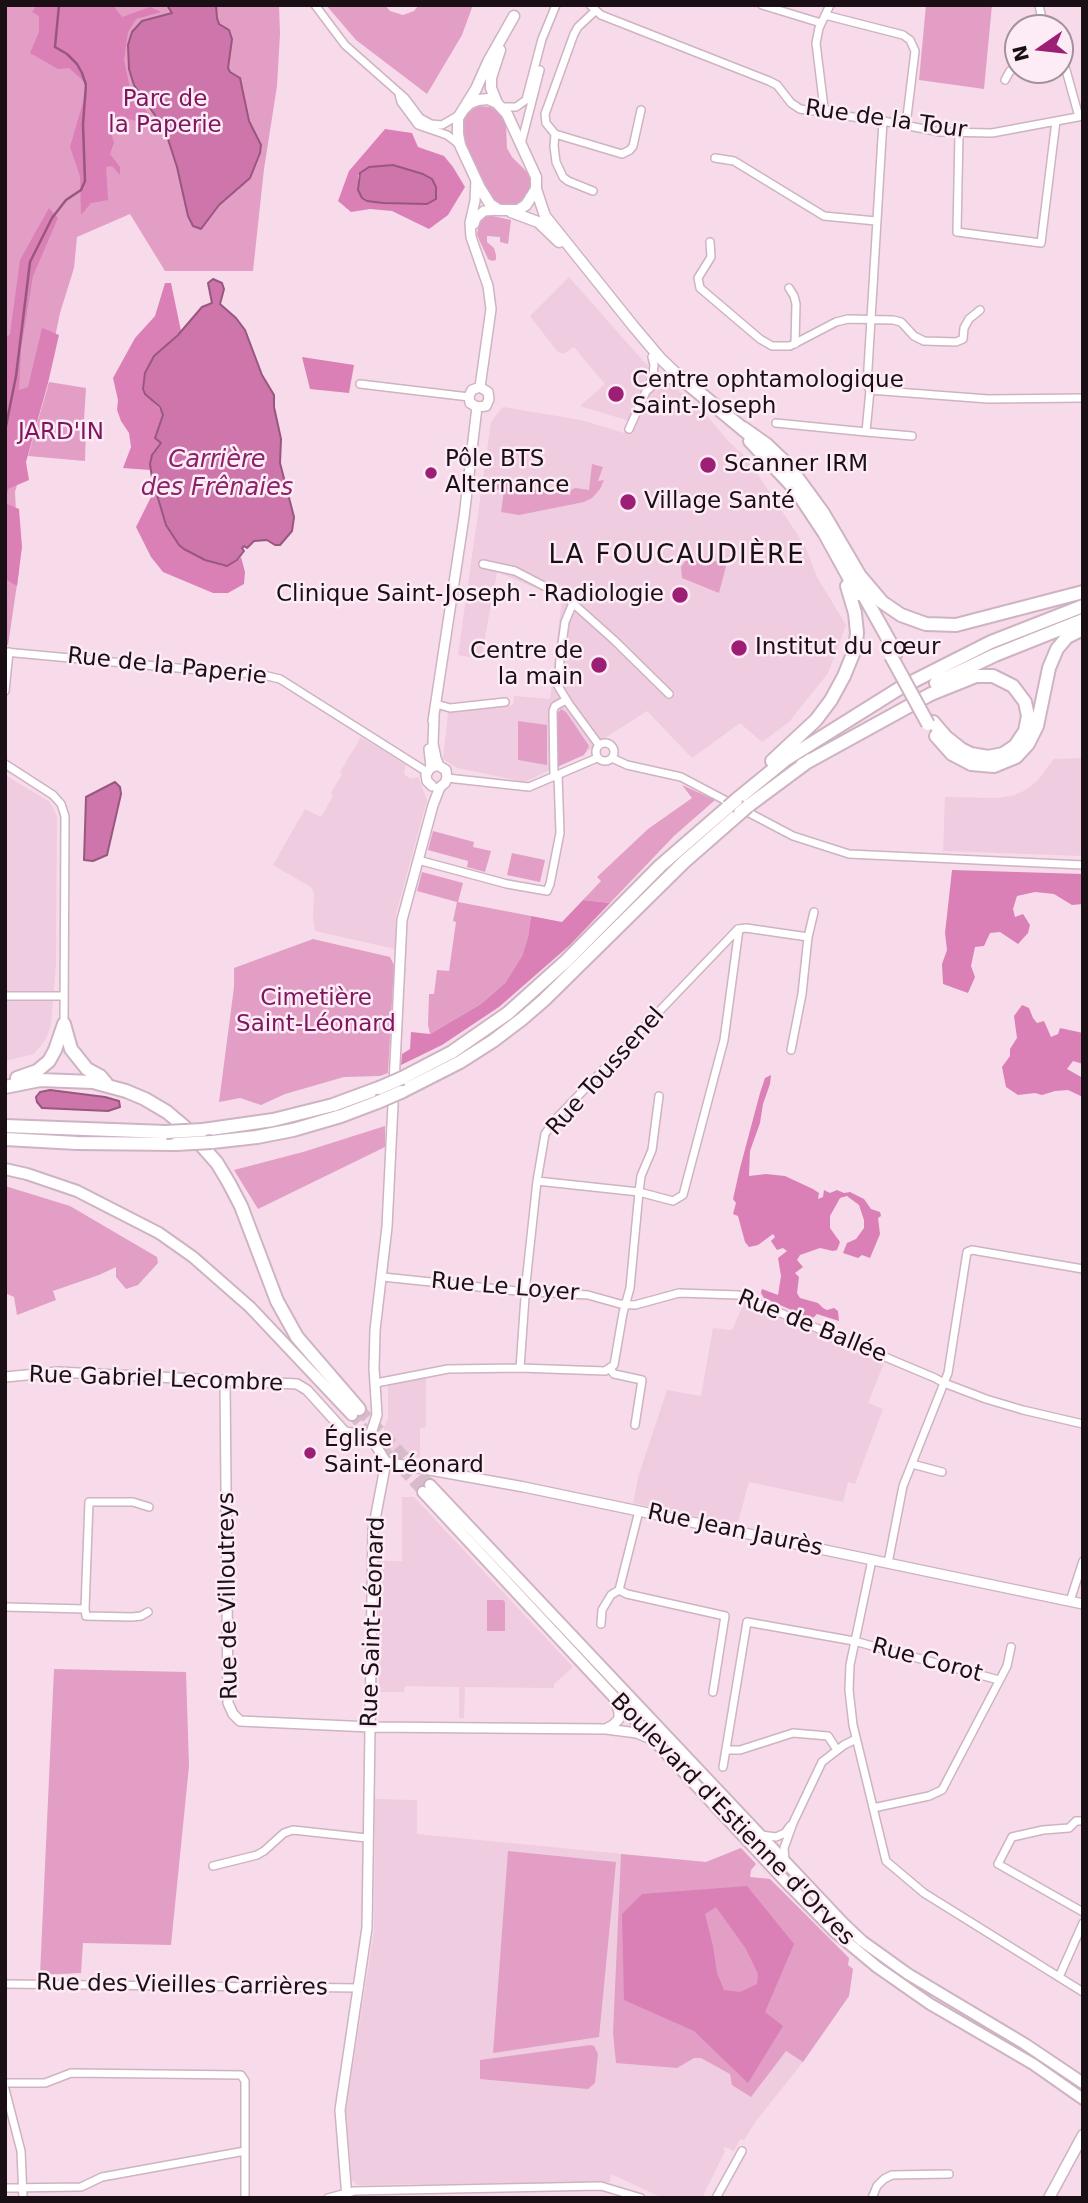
<!DOCTYPE html>
<meta charset="utf-8">
<style>
body{margin:0}
#map{position:relative;width:1088px;height:2203px;overflow:hidden;background:#f7dbea;font-family:"DejaVu Sans",sans-serif}
canvas{display:block}
.frame{position:absolute;inset:0;border:7px solid #190f15;pointer-events:none}
.north{position:absolute;left:1004px;top:14px;width:70px;height:70px;box-sizing:border-box;background:#fdebf5;border:2px solid #a2939b;border-radius:50%;rotate:256deg;font-size:19px;font-weight:700;line-height:28px;text-align:center;color:#190f15}
.north::after{content:'';display:block;margin:auto;width:24px;height:32px;background:#9c1f75;clip-path:polygon(50% 0,100% 100%,50% 72%,0 100%)}
</style>
<div id="map">
<canvas width="1088" height="2203"></canvas>
<div class="frame"></div>
<div class="north">N</div>
</div>
<script>
const ctx = document.querySelector('canvas').getContext('2d');
ctx.lineJoin = 'round';
function paint(path, color) { ctx.fillStyle = color; ctx.fill(path, 'evenodd'); }
const poly = rows => new Path2D(rows.map(r => 'M' + r).join(''));
function stroke(path, color, width, dash) { ctx.strokeStyle = color; ctx.lineWidth = width; ctx.lineCap = dash ? 'butt' : 'round'; ctx.setLineDash(dash || []); ctx.stroke(path); }
function write(font, color, halo, rows, align = 'center') {
  ctx.font = font + ' "DejaVu Sans",sans-serif'; ctx.lineWidth = 5; ctx.setLineDash([]); ctx.textBaseline = 'middle'; ctx.strokeStyle = halo; ctx.fillStyle = color; for (const [text, x, y, turn = 0] of rows) {
    ctx.save(); ctx.translate(x, y); ctx.rotate((+turn || 0) * Math.PI / 180); ctx.textAlign = isNaN(turn) ? turn : align; if (halo) ctx.strokeText(text, 0, 0); ctx.fillText(text, 0, 0); ctx.restore();
  }
}
const built = poly([
 [569,277,644,362,703,411,729,442,747,458,805,546,817,577,846,625,828,673,789,722,762,742,740,723,692,758,647,711,602,740,587,752,525,782,457,768,443,759,448,713,513,705,514,696,550,699,562,599,497,572,481,659,458,655,491,422,503,407,581,420,624,433,629,421,580,406,605,384,574,347,563,354,557,351,530,316],
 [361,737,406,765,404,774,410,779,418,777,427,800,396,914,395,949,315,931,313,917,314,894,312,889,309,886,273,865,305,809,321,817,333,796,331,793,342,774,340,772],
 [1083,758,1083,856,943,851,945,797,997,798,1012,796,1026,790,1037,781,1054,759],
 [5,775,50,802,57,816,56,964,51,1025,46,1039,34,1054,5,1061],
 [744,1303,884,1363,868,1403,883,1409,855,1484,848,1482,843,1502,749,1482,737,1525,633,1503,639,1474,667,1390,701,1396,713,1328,732,1330],
 [426,1376,426,1427,420,1428,420,1458,396,1453,389,1449,384,1439,384,1427,388,1419,388,1383],
 [402,1497,414,1497,573,1667,554,1684,554,1688,465,1687,464,1718,459,1718,459,1687,405,1686,404,1692,379,1692,379,1561,402,1561],
 [375,1799,417,1800,417,1834,706,1862,741,1848,756,1864,751,1870,750,1877,770,1879,849,1958,848,1965,853,1969,849,1996,803,2062,756,2121,744,2140,740,2139,734,2151,725,2147,723,2150,725,2151,702,2198,663,2198,611,2174,610,2182,358,2185,352,2180,346,2110,374,1931]
]);
const green = poly([
 [5,5,279,5,280,34,277,86,264,169,253,271,165,271,130,214,77,237,74,268,60,313,44,390,15,492,19,571,8,645,5,645],
 [326,5,385,5,390,11,403,15,414,11,419,5,473,5,462,35,427,94,356,40],
 [926,5,992,5,984,89,919,80],
 [478,106,491,107,502,115,506,125,507,148,512,157,529,174,532,182,530,191,518,204,505,206,493,201,488,193,463,138,462,121,467,113],
 [488,215,511,220,508,244,500,242,500,237,487,236,487,242,494,248,496,255,496,260,492,261,488,259,477,235,479,222,484,216],
 [49,382,86,388,84,420,86,429,85,461,28,456],
 [592,464,603,467,598,481,604,480,600,489,592,498,584,502,519,515,501,512,504,491,496,489,497,484,505,485,506,480,521,483,521,488,570,495,571,490,575,488,589,490],
 [686,560,727,562,719,593,682,578,681,567],
 [561,709,566,712,589,746,584,755,557,767,558,713],
 [518,721,547,725,547,765,518,760],
 [682,785,715,800,674,836,610,903,583,900,601,881,597,877,648,829,692,798],
 [433,831,474,842,473,847,491,851,485,872,467,867,468,861,428,850],
 [512,853,545,860,540,882,507,875],
 [422,872,463,883,458,902,531,916,528,937,522,956,505,983,481,1004,430,1034,428,1025,429,994,434,994,437,970,449,971,456,922,453,921,457,902,417,891],
 [313,939,390,957,394,965,388,1073,380,1076,344,1077,285,1094,261,1105,240,1098,219,1102,234,987,234,968],
 [385,1126,385,1147,258,1209,234,1170,303,1152],
 [5,1186,70,1206,157,1257,158,1263,138,1285,126,1289,116,1277,116,1267,99,1275,53,1291,56,1300,17,1315,14,1297,5,1293],
 [487,1600,503,1600,505,1602,505,1631,487,1631],
 [54,1669,186,1672,189,1766,171,1945,83,1943,81,1973,40,1975],
 [741,1848,756,1864,751,1870,750,1877,770,1879,849,1958,848,1965,853,1969,849,1996,803,2062,786,2051,751,2097,732,2085,730,2074,701,2058,694,2058,677,2068,616,2063,613,2033,621,1854,706,1862],
 [508,1851,616,1862,599,2037,493,2053],
 [590,2045,594,2046,598,2054,595,2083,588,2089,480,2079,480,2060]
]);
const forest = poly([
 [37,5,113,5,122,17,150,7,161,12,136,19,128,32,124,60,130,88,159,129,150,124,124,118,108,121,114,143,110,154,120,167,120,175,112,166,106,167,108,200,91,203,81,215,80,176,70,147,88,85,69,68,58,69,30,53,39,32,39,16,32,12],
 [385,129,412,133,418,147,444,156,453,167,465,187,448,215,429,229,392,211,370,209,351,212,338,201,349,171],
 [396,165,432,179,412,202,383,203,368,201,362,198,358,190,358,175],
 [49,208,58,218,33,276,21,349,19,390,28,387,42,328,59,335,48,383,26,462,29,480,8,489,5,501,5,339,10,334,20,260],
 [165,283,171,283,181,331,154,356,145,373,145,394,162,411,163,418,155,438,161,443,150,464,150,470,123,468,131,447,129,433,121,421,117,410,118,400,113,378,135,338,155,316],
 [302,357,354,365,349,393,310,389],
 [155,489,166,524,179,545,205,560,223,566,237,561,241,557,245,572,244,584,228,593,213,593,163,572,151,557,136,527],
 [5,503,19,509,22,547,17,586,5,579],
 [952,870,1083,874,1083,904,1072,905,1054,894,1035,892,1017,896,1013,909,1015,917,1023,914,1030,925,1028,933,1018,944,1000,932,990,933,984,946,975,947,971,966,975,977,968,993,943,984,942,964,947,950,945,933],
 [583,900,610,903,570,945,499,1007,442,1045,401,1065,402,1054,410,1049,411,1032,430,1034,481,1004,505,983,522,956,528,937,531,916,562,922],
 [1022,1005,1029,1008,1033,1018,1037,1023,1044,1021,1051,1037,1058,1034,1060,1028,1083,1033,1083,1064,1073,1061,1067,1069,1083,1078,1083,1097,1068,1090,1055,1091,1042,1095,1035,1093,1018,1095,1006,1087,1002,1067,1010,1056,1010,1049,1017,1038,1014,1016],
 [771,1075,770,1084,763,1104,760,1123,750,1151,749,1176,766,1174,785,1176,813,1189,819,1193,818,1199,823,1197,824,1190,830,1193,837,1190,844,1193,850,1192,864,1199,871,1209,880,1212,881,1216,878,1218,880,1234,870,1258,862,1255,858,1258,843,1253,847,1243,856,1239,864,1228,864,1220,859,1205,847,1196,840,1198,830,1216,830,1228,840,1242,837,1250,833,1251,820,1248,800,1255,797,1260,803,1267,795,1273,799,1277,797,1293,800,1298,818,1303,823,1308,827,1310,834,1308,838,1311,839,1321,817,1314,812,1319,764,1298,761,1293,762,1289,778,1295,781,1276,778,1258,787,1251,783,1248,777,1250,771,1241,775,1237,773,1234,758,1245,749,1247,745,1242,738,1216,733,1214,736,1203,733,1199,740,1168,760,1093,765,1078],
 [747,1886,794,1944,765,2012,783,2026,748,2083,694,2031,624,2000,622,1914,642,1894],
 [716,1907,746,1949,758,1974,757,1984,740,1992,724,1990,717,1973,713,1946,705,1914]
]);
const water = poly([
 [167,5,216,5,217,18,219,24,229,30,232,39,228,68,230,72,240,78,249,121,261,145,260,153,250,178,219,205,201,229,193,226,188,216,177,167,167,136,159,121,134,85,129,69,128,45,132,32,142,21,172,13,167,5],
 [393,165,423,174,432,179,436,187,436,199,427,204,383,203,367,201,362,198,358,190,360,173,369,167,393,165],
 [213,279,222,283,224,289,220,304,236,318,245,330,262,375,274,395,274,407,281,439,280,463,294,517,292,531,280,545,275,545,267,540,254,541,247,548,244,546,242,548,244,551,237,560,227,566,205,560,184,549,179,545,166,525,152,478,150,464,152,455,161,443,155,438,163,415,160,407,145,394,143,389,145,373,154,356,178,335,202,307,212,303,208,283,213,279],
 [115,782,120,787,121,794,107,855,93,861,84,860,86,797,115,782],
 [50,1090,105,1097,119,1101,120,1107,108,1111,42,1108,37,1102,36,1097,40,1092,50,1090]
]);
const stream = poly([
 [5,431,16,376,30,262,52,218,66,200,81,190,85,181,83,124,86,85,82,73,77,64,67,54,55,47,59,5]
]);
const primaryTunnel = poly([
 [352,1415,423,1492]
]);
const motorwayTunnel = poly([
 [359,1409,430,1485]
]);
const minor = poly([
 [315,5,345,45,405,98,420,118,431,124,442,125,459,115],
 [590,5,601,15,769,81,777,85,791,103,800,109,812,111,824,108,831,114,883,121,940,132,992,133,1083,116],
 [762,5,821,23],
 [1039,5,1044,28],
 [595,11,578,27,574,34,545,114,546,123,555,134,622,154,630,150,633,146,641,110],
 [825,15,903,35,910,40,915,51,906,125],
 [1060,56,1066,70,1079,117],
 [1005,80,1010,71,1018,67],
 [399,94,401,102,418,125,447,135,460,145],
 [501,107,516,107,526,100,542,39,556,5],
 [824,108,816,43,819,28,830,5],
 [883,121,867,385,870,390,988,399,1083,398],
 [959,133,957,232,1041,243,1056,121],
 [555,134,554,146,556,162,563,177,568,181,593,191],
 [521,144,540,70],
 [715,158,734,161,824,216,876,221],
 [710,242,711,257,698,278,700,288,760,339,772,346,790,346,836,322,848,319,893,320,901,322,914,336,924,341,956,342,963,339,964,328,969,319,980,310],
 [789,288,794,296,796,304,795,344],
 [360,384,469,397],
 [649,389,655,382,668,379,677,381],
 [870,390,866,432,912,436],
 [776,423,866,432],
 [629,429,653,376,654,365,652,357],
 [483,564,515,571,567,598,614,640,669,694],
 [573,603,565,622,560,659,558,686,569,704,599,745],
 [5,652,210,671,259,674,280,679,427,772],
 [5,691,9,652],
 [436,704,450,708,505,702],
 '596 752a9 9 0 1 1 18 0a9 9 0 1 1-18 0Z',
 [612,758,627,765,681,777,793,836,849,854,1083,865],
 [5,764,53,795,61,804,65,816,64,1024],
 [554,777,553,711,555,706,566,700],
 [447,778,529,787,597,758],
 [418,860,507,884,547,891,550,884,560,833,558,775],
 [739,929,746,928,808,937],
 [5,996,64,996],
 [791,1050,802,994,808,937,814,912],
 [537,1181,639,1192,641,1176,652,1150,659,1096],
 [383,1277,517,1291,588,1295,620,1304,635,1305,679,1293,738,1295,935,1378,944,1383,986,1399,1023,1410,1083,1424],
 [520,1368,526,1283,537,1181,545,1134,555,1120,738,929],
 [610,1369,614,1374,642,1380,635,1425],
 [376,1383,448,1369,520,1368,605,1371,614,1365,623,1313,630,1288,639,1192,673,1201,683,1195,724,1040,739,929],
 [912,1464,942,1472],
 [639,1511,619,1590,627,1594,725,1616,713,1692],
 [872,1560,850,1665,849,1690,853,1725,886,1861,924,1893,1083,1992],
 [888,1563,903,1486,948,1373,967,1252,972,1250,1083,1269],
 [1070,1601,1083,1561],
 [5,1607,85,1609],
 [148,1612,141,1616,132,1617,86,1616,85,1609,89,1502,133,1502,149,1507],
 [601,1624,602,1610,611,1595,619,1590],
 [726,1750,740,1750,793,1733,828,1736,837,1750],
 [723,1767,747,1622,854,1641,999,1680],
 [873,1808,929,1796,942,1790,1007,1666,1011,1647],
 [1083,1821,1076,1821,1069,1828,1043,1830,1012,1837,998,1864,1083,1912],
 [761,1835,776,1837,785,1833,790,1826],
 [785,1861,784,1848,793,1823,822,1762,844,1745,856,1739],
 [213,1866,257,1855,264,1851,284,1833,293,1830,367,1838],
 [1059,1977,1083,1923],
 [5,1984,359,1988],
 [5,2083,45,2083,71,2073,241,2075,245,2081,245,2198],
 [5,2089,21,2151,23,2198],
 [5,2188,81,2187,102,2177,245,2151],
 [328,2198,354,2191,601,2186,641,2198],
 [716,2198,742,2151],
 [872,2198,877,2186,884,2179,892,2175,949,2174]
]);
const tertiary = poly([
 [476,180,475,201,470,223,471,237,488,286,491,309,480,387],
 [474,224,476,218,484,211,499,210],
 [477,407,486,406,489,399,488,392,480,387],
 [477,407,470,403,469,396,472,390,480,387],
 [433,721,464,517,477,407],
 [429,749,431,767],
 [432,786,427,781,426,775,430,768,435,766],
 [5,1377,58,1372,297,1384,307,1390,345,1432,370,1436],
 [225,1380,228,1703,233,1714,240,1721,370,1727,606,1729,637,1733,651,1739],
 [370,1436,377,1415,374,1368,375,1330,387,1227,402,920,433,805,440,787,445,783,447,778,446,770,439,766,436,758,433,744,434,718],
 [386,1462,524,1487,1083,1604],
 [606,1729,613,1725,619,1719,619,1712,614,1698],
 [347,2198,340,2110,367,1928,373,1530,386,1462,370,1436]
]);
const secondary = poly([
 [514,16,488,62,476,89,458,118,458,134,460,145,480,188,490,204,499,210,518,210,526,205,536,189],
 [497,103,491,88,491,78,500,50],
 [463,110,470,103,478,100,488,99,497,103,507,114,536,177,536,189,545,216,634,327,661,359,680,377],
 [511,212,538,222,559,242],
 [1049,2198,1083,2135]
]);
const primary = poly([
 [5,1169,27,1174,77,1191,159,1233,193,1257,250,1307,352,1415],
 [430,1485,843,1923,862,1941,908,1974,1025,2044,1083,2083],
 [423,1492,787,1883,835,1932,877,1967,930,2004,1033,2064,1083,2099]
]);
const motorway = poly([
 [680,377,749,434],
 [743,428,767,445,788,465,823,513,860,576,882,602,901,615,926,624,956,625,1083,592],
 [750,441,796,490,825,534,858,594],
 [857,583,896,653],
 [936,683,995,655,1083,620],
 [936,736,952,754,971,764,994,766,1016,757,1028,744,1037,726,1049,668,1057,649,1067,637,1083,629],
 [772,761,816,720,831,700,844,676,855,649,857,633,855,613,847,586],
 [802,765,931,694,976,676,993,676,1013,686,1025,702,1028,716,1025,731,1015,746,1003,754,988,757,971,754,961,749,946,737,933,722],
 [736,800,785,760,900,688,991,642,1083,606],
 [748,806,810,760],
 [64,1024,71,1049,87,1069,100,1076,106,1083],
 [17,1078,37,1071,49,1061,55,1050,64,1024],
 [402,1078,452,1052,508,1013,566,961,660,866,728,807],
 [5,1087,40,1080,93,1082,126,1091,145,1099,167,1112,186,1128,217,1163,229,1183,241,1206,277,1301,297,1337,359,1409],
 [401,1092,460,1062,493,1041,522,1019,544,1000,684,862,740,813],
 [5,1126,166,1132],
 [203,1130,273,1120,333,1105,379,1088],
 [5,1139,77,1143,176,1144],
 [212,1142,257,1137,293,1130,341,1116,378,1102]
]);
const motorwayBridge = poly([
 [891,656,928,724],
 [728,807,736,800],
 [740,813,748,806],
 [379,1088,402,1078],
 [378,1102,401,1092],
 [166,1132,203,1130],
 [176,1144,212,1142]
]);
const markers = [
 [616,394,9,"#9c1f75"],
 [708,465,9,"#9c1f75"],
 [431,473,7,"#9c1f75"],
 [628,502,9,"#9c1f75"],
 [680,595,9,"#9c1f75"],
 [739,648,9,"#9c1f75"],
 [599,665,9,"#9c1f75"],
 [310,1453,7,"#9c1f75"]
];
const parkNames = [
 ["Parc de",165,100],
 ["la Paperie",165,126],
 ["JARD'IN",61,433],
 ["Cimetière",316,999],
 ["Saint-Léonard",316,1025]
];
const streetNames = [
 ["Rue de la Tour",886,120,8],
 ["Rue de la Paperie",167,667,6],
 ["Rue Toussenel",606,1072,-48],
 ["Rue Le Loyer",505,1288,5],
 ["Rue de Ballée",812,1327,22],
 ["Rue Gabriel Lecombre",156,1380,2],
 ["Rue Jean Jaurès",735,1531,12],
 ["Rue de Villoutreys",229,1596,-91],
 ["Rue Saint-Léonard",374,1622,-88],
 ["Rue Corot",927,1661,15],
 ["Boulevard d'Estienne d'Orves",732,1820,46],
 ["Rue des Vieilles Carrières",182,1986,1]
];
const poiNames = [
 ["Centre ophtamologique",632,381],
 ["Saint-Joseph",632,407],
 ["Pôle BTS",445,460],
 ["Alternance",445,486],
 ["Scanner IRM",724,465],
 ["Village Santé",644,502],
 ["Clinique Saint-Joseph - Radiologie",664,595,"right"],
 ["Institut du cœur",755,648],
 ["Centre de",583,652,"right"],
 ["la main",583,678,"right"],
 ["Église",324,1440],
 ["Saint-Léonard",324,1466]
];
const waterNames = [
 ["Carrière",217,461],
 ["des Frênaies",217,489]
];
const quarterNames = [
 ["LA FOUCAUDIÈRE",677,556]
];
paint(built, '#efccdf');
paint(green, '#e29ec5');
paint(forest, '#da80b6');
paint(water, '#ce76ab');
stroke(water, '#98577e', 2);
stroke(stream, '#98577e', 2.5);
stroke(primaryTunnel, '#d6bcca', 10, [10, 5]);
stroke(motorwayTunnel, '#d6bcca', 12, [12, 6]);
stroke(minor, '#ceb3c2', 10);
stroke(tertiary, '#ceb3c2', 12);
stroke(secondary, '#ceb3c2', 13);
stroke(primary, '#ceb3c2', 14);
stroke(motorway, '#ceb3c2', 16);
stroke(minor, '#fff', 7);
stroke(tertiary, '#fff', 9);
stroke(secondary, '#fff', 10);
stroke(primary, '#fff', 10);
stroke(motorway, '#fff', 12);
stroke(motorwayBridge, '#ceb3c2', 16, []);
stroke(motorwayBridge, '#fff', 12);
for (const [x, y, r, color] of markers) { const dot = new Path2D(); dot.arc(x, y, r, 0, 2 * Math.PI); ctx.fillStyle = color; ctx.fill(dot); stroke(dot, '#fdebf5', 2.5); }
write('23px', '#7f155f', '#fdebf5', parkNames);
write('23px', '#190f15', '#fdebf5', streetNames);
write('23px', '#190f15', '#fdebf5', poiNames, 'left');
write('italic 24px', '#8b2269', '#fdebf5', waterNames);
ctx.letterSpacing = '2px';
write('26px', '#190f15', '#fdebf5', quarterNames);
ctx.letterSpacing = '0px';
</script>
